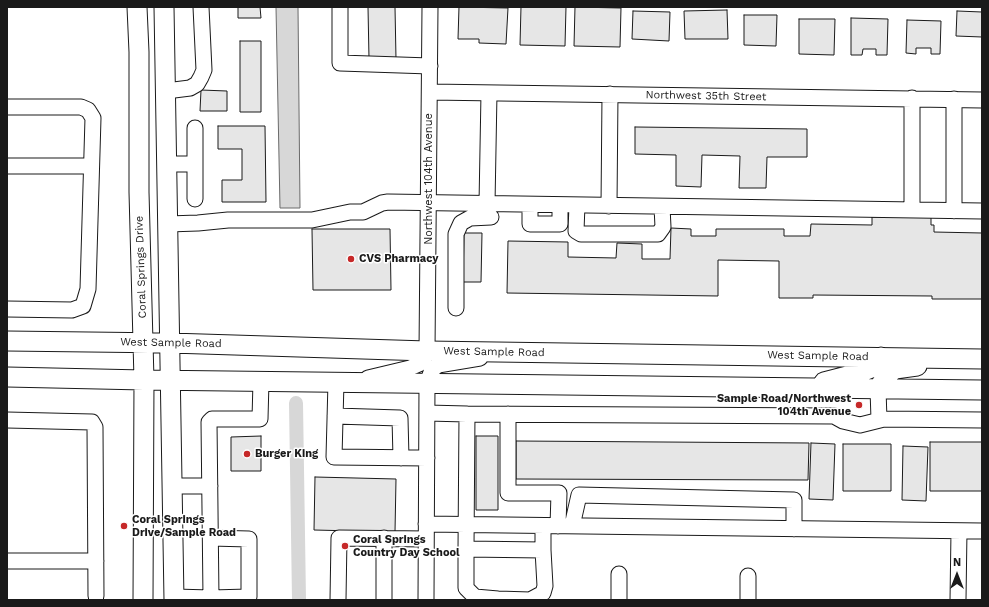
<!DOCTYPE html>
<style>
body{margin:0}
#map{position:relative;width:989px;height:607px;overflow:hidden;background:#fff;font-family:"Work Sans",sans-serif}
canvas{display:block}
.frame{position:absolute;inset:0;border:8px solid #1a1a1a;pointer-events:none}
.north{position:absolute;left:937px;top:555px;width:40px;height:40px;-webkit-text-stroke:3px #fff;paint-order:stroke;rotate:0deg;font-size:11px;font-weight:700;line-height:16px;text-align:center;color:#1a1a1a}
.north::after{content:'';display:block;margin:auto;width:14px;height:18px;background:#1a1a1a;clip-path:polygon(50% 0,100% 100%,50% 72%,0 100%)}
</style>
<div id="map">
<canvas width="989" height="607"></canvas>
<div class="frame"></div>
<div class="north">N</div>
</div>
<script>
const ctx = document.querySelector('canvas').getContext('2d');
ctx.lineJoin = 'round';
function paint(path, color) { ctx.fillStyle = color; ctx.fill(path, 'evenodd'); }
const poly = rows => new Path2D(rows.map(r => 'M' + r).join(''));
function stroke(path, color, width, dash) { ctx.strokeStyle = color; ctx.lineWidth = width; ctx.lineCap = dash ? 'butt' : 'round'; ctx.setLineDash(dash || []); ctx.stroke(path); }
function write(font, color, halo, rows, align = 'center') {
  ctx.font = font + ' "Work Sans",sans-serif'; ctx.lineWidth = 3; ctx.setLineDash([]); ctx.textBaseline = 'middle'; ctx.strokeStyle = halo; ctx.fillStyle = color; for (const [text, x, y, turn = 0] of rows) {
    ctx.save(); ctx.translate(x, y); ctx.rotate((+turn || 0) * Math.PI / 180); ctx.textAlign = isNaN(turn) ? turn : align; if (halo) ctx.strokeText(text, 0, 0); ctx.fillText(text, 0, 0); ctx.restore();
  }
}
const water = poly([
 [276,7,298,7,300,208,280,208,276,7]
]);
const canal = poly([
 [296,403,299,600]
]);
const building = poly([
 [238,7,260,7,261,18,238,18,238,7],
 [368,7,395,7,396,59,369,59,368,7],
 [459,7,508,8,506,44,479,43,479,39,458,39,459,7],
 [521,7,566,7,565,46,520,45,521,7],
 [575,7,621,8,620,47,574,46,575,7],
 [727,10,728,39,685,39,684,11,727,10],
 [633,11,670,12,669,41,632,39,633,11],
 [957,11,982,12,982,37,956,36,957,11],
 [744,15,777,15,776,46,744,45,744,15],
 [851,18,888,19,887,55,876,55,876,49,863,49,862,55,851,55,851,18],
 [799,19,835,19,834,55,799,54,799,19],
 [907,20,941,21,940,54,931,54,931,48,916,48,916,54,906,53,907,20],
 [240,41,261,41,261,112,240,112,240,41],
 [201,90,227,91,227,111,200,111,201,90],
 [218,126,265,126,266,202,222,202,222,180,242,180,242,149,218,149,218,126],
 [635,127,807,129,807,157,767,157,766,188,739,188,740,156,702,155,701,187,676,186,676,155,635,154,635,127],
 [872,217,931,217,931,225,934,225,934,232,982,233,982,299,932,299,932,296,813,295,813,298,779,298,779,261,718,260,718,296,507,293,508,241,568,242,568,257,616,258,617,243,642,244,642,259,670,259,671,228,691,229,691,236,716,236,716,229,784,229,784,236,810,236,811,224,872,225,872,217],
 [312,229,390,229,391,290,313,290,312,229],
 [464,233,482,233,481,282,463,282,464,233],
 [261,436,261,471,231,471,231,437,261,436],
 [476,436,498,436,498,510,476,510,476,436],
 [516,441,809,443,808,480,516,479,516,441],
 [930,442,982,442,982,491,930,491,930,442],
 [811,443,835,444,833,500,809,499,811,443],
 [843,444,891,444,891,491,843,491,843,444],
 [903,446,928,447,926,501,902,500,903,446],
 [315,477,396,479,395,532,314,530,315,477]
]);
const minor = poly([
 [340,7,340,63,430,66],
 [166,91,190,88,197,84,201,77,204,70,201,7],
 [430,92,982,100],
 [954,99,954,211],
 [7,107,81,107,88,110,93,118,88,289,83,306,72,310,7,309],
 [195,128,195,199],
 [167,164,195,164],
 [7,166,91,166],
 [487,204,489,93],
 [530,205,530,224,560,224,560,205],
 [577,205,576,231,581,234,658,234,663,227,662,207],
 [609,206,610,94],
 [912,210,912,98],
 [168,224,198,223,228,220,312,220,350,212,363,212,382,203,388,202,982,211],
 [456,308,456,234,461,223,470,218,491,217],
 [368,378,410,368,419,364,424,359,427,351,430,7],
 [336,382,334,457,427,458],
 [878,389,879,420],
 [427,413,467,414],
 [508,414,508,493,559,493,558,526],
 [335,416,400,418,401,458],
 [7,420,92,422,95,427,96,596],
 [172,486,210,486],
 [426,524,982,531],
 [543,526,543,550,466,549,467,414,834,416,843,421,860,425,884,419,982,420],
 [572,526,579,495,794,500,794,529],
 [211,538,249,539,249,597,211,598],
 [466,549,466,588,475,597,498,599,530,600,543,593,545,586,543,550],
 [7,561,96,561],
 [174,597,211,598,209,422,212,419,260,419,261,381],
 [338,600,339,538,426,539],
 [384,600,384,538],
 [426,600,427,383,432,370,438,365,480,358],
 [619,600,619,574],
 [748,600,748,576],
 [958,600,959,531]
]);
const major = poly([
 [137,7,139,52,139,192,144,380,143,600],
 [164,7,174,600],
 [7,341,170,343,427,351,982,359],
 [7,377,144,380,982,390],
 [824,382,859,373,869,369,881,357],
 [878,389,887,375,895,369,917,366]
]);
const markers = [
 [351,259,4,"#c62828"],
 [859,405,4,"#c62828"],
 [247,454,4,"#c62828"],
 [124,526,4,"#c62828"],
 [345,546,4,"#c62828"]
];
const streetNames = [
 ["Northwest 35th Street",706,96,1],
 ["Northwest 104th Avenue",429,179,-90],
 ["Coral Springs Drive",141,267,-92],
 ["West Sample Road",171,343,1],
 ["West Sample Road",494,352,1],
 ["West Sample Road",818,356,1]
];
const poiNames = [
 ["CVS Pharmacy",359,259],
 ["Sample Road/Northwest",851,399,"right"],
 ["104th Avenue",851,412,"right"],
 ["Burger King",255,454],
 ["Coral Springs",132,520],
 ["Drive/Sample Road",132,533],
 ["Coral Springs",353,540],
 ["Country Day School",353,553]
];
paint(water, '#d7d7d7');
stroke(water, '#6a6a6a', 1);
stroke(canal, '#d7d7d7', 14);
paint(building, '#e6e6e6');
stroke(building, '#1a1a1a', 1);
stroke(minor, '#1a1a1a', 17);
stroke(major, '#1a1a1a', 21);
stroke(minor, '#fff', 15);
stroke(major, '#fff', 19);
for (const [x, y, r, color] of markers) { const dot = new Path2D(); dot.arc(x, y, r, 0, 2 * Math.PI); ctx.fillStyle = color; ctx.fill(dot); stroke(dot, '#fff', 1.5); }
write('11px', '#1a1a1a', '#fff', streetNames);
write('bold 11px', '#1a1a1a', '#fff', poiNames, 'left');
</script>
